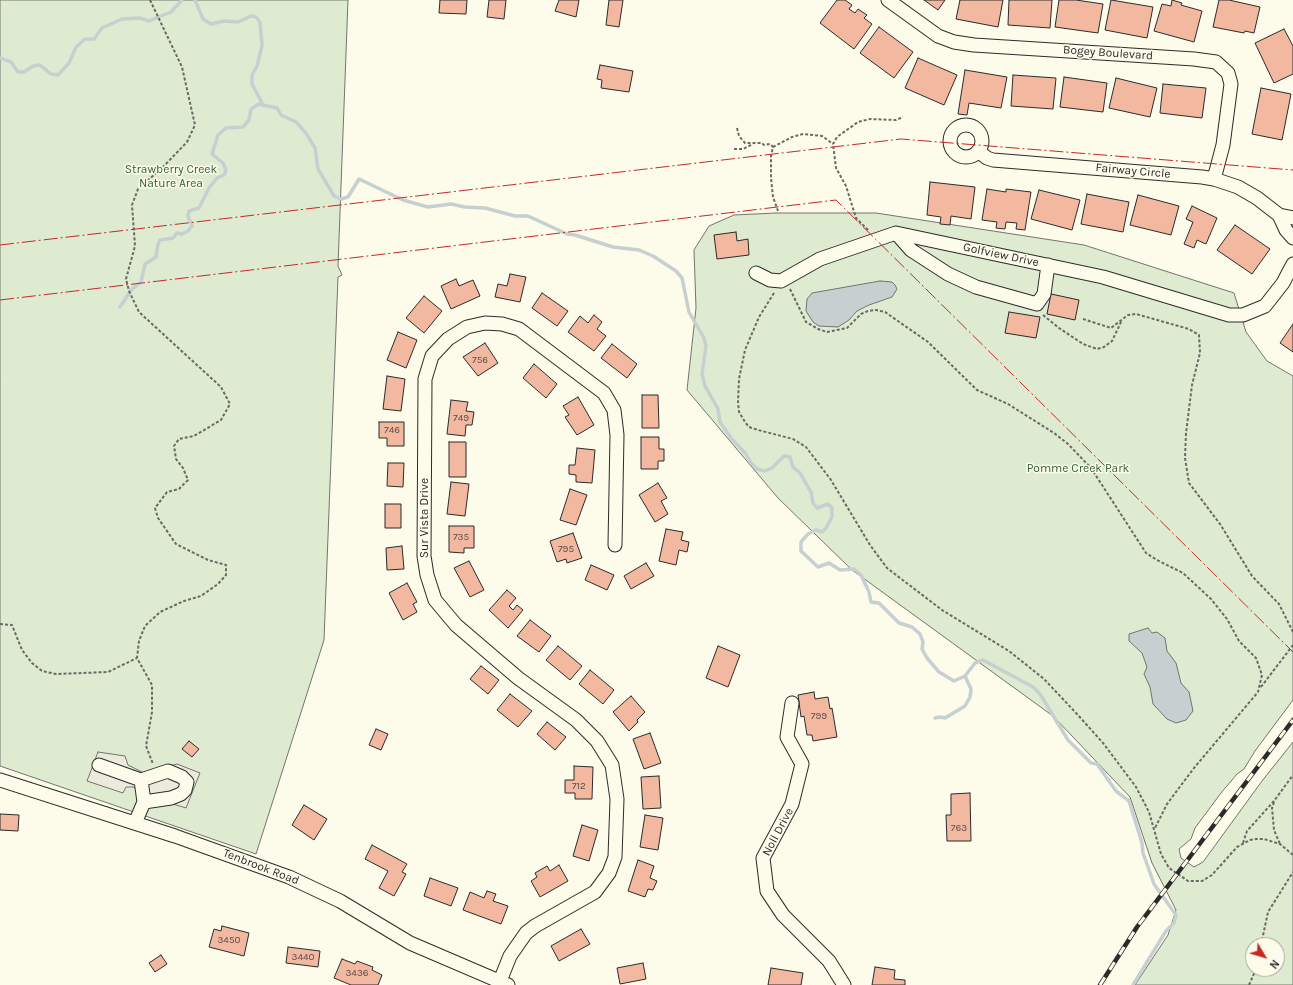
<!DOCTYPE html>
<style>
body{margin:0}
#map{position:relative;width:1293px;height:985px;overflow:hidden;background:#fdfbea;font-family:Karla,sans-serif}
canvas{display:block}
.north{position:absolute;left:1245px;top:937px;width:40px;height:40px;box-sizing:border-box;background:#fdfbea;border:1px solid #a9a89e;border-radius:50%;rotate:128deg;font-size:11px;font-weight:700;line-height:16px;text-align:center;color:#2b2b2b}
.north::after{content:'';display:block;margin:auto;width:14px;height:18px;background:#c62828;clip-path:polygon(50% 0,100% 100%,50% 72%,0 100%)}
</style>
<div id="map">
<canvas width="1293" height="985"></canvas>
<div class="north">N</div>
</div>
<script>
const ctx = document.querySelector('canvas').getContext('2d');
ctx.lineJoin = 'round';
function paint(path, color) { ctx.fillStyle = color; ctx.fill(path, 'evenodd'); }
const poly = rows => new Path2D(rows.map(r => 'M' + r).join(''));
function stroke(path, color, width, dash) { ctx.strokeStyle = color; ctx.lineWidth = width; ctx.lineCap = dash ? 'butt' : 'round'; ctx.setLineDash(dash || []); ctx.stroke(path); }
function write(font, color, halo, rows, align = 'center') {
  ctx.font = font + ' Karla,sans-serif'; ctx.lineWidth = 3; ctx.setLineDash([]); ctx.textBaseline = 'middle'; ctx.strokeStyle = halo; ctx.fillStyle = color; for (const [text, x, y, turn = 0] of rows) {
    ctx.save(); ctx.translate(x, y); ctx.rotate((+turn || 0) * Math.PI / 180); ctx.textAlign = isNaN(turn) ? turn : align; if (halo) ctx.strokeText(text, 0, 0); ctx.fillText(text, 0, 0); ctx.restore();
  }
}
const green = poly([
 [0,0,348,0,338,266,342,275,338,277,324,640,256,854,0,766,0,0],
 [776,213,876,213,1084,245,1234,293,1246,332,1267,361,1293,376,1293,700,1255,751,1244,769,1237,774,1221,793,1195,828,1191,839,1179,849,1181,858,1194,867,1203,862,1262,781,1293,742,1293,985,1135,985,1168,935,1176,910,1152,863,1130,797,1053,716,852,570,778,498,687,390,696,308,694,250,709,226,734,215,776,213],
 [1253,945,1277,945,1277,969,1253,969,1253,945]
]);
const parking = poly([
 [98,752,125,756,128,765,144,773,177,764,200,773,186,808,170,803,133,787,126,787,123,793,87,781,98,752]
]);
const water = poly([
 [880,281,892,282,895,285,897,289,892,297,869,305,857,311,849,320,838,327,819,326,813,322,806,311,807,299,812,293,880,281],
 [1148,628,1152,633,1157,632,1165,638,1167,651,1176,663,1181,683,1189,692,1193,711,1186,720,1176,723,1167,719,1153,704,1150,687,1144,674,1147,667,1142,653,1129,641,1129,634,1148,628]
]);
const stream = poly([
 [195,0,203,19,211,24,224,21,238,22,251,16,256,17,260,22,262,46,257,66,252,75,252,84,263,105,277,108,281,115,296,122,306,133,315,148,318,169,334,196,341,199,348,197,359,179,403,200,428,207,451,204,465,207,485,208,515,216,528,216,567,234,575,235,613,247,639,250,653,256,676,271,682,278,689,312,704,338,706,346,702,374,705,386,718,409,720,422,731,438,746,454,751,463,757,469,765,471,772,468,784,456,790,457,793,467,800,473,811,492,813,503,817,508,828,504,832,508,832,517,826,528,822,532,816,530,808,534,801,542,801,551,818,567,829,563,840,570,854,569,861,575,869,592,871,602,879,603,899,623,912,627,920,634,923,642,922,649,927,658,939,672,954,681,965,676,975,663,983,660,1033,687,1040,694,1068,740,1091,763,1097,764,1116,791,1129,801,1142,843,1143,853,1154,884,1176,915,1174,923,1166,931,1133,985],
 [0,58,11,62,18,72,24,72,33,66,40,65,51,74,58,75,69,63,76,47,85,39,94,39,102,28,122,19,140,18,149,21,171,12,182,0],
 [120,307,132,289,141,282,145,264,156,257,158,244,160,240,173,238,177,233,182,234,188,231,192,226,188,216,189,211,199,208,209,188,217,178,224,175,226,170,223,163,212,154,218,135,226,128,243,127,249,120,251,109,259,104,263,105],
 [935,718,940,717,945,718,965,706,970,697,971,689,965,676]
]);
const building = poly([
 [440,0,467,0,466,14,439,13,440,0],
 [489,0,506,0,504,19,487,17,489,0],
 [559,0,579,0,576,17,555,11,559,0],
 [609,0,623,0,619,27,606,25,609,0],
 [837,0,845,0,852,5,849,9,855,13,858,9,867,15,864,18,872,24,854,49,820,23,837,0],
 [924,0,945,0,938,10,924,0],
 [960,0,1003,0,998,27,956,19,960,0],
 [1009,0,1052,0,1050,28,1008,25,1009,0],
 [1059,0,1076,0,1103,4,1098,33,1055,27,1059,0],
 [1111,0,1153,7,1147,38,1105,30,1111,0],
 [1172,0,1182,3,1181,5,1202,11,1194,42,1154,31,1162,4,1171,6,1172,0],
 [1219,0,1229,0,1260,7,1254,33,1245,31,1244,33,1213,27,1219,0],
 [879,27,913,52,894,78,860,53,879,27],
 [1284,29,1293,46,1293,74,1274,83,1255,43,1284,29],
 [918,58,957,75,944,105,905,88,918,58],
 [600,65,633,71,629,92,601,88,602,80,597,79,600,65],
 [965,70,1007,77,1001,108,969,103,967,115,958,114,965,70],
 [1013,75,1056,78,1053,109,1011,106,1013,75],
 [1064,77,1107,83,1103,112,1060,107,1064,77],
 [1116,78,1157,88,1150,117,1109,108,1116,78],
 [1163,84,1206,88,1202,118,1160,113,1163,84],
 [1261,88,1291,94,1282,140,1252,134,1261,88],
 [930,182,975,187,971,219,951,216,950,225,940,224,941,217,927,215,930,182],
 [987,189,1006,192,1006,189,1031,192,1025,230,1016,229,1017,223,1006,222,1005,229,996,228,997,222,982,220,987,189],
 [1039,190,1080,200,1072,230,1031,219,1039,190],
 [1087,194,1129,202,1123,232,1081,224,1087,194],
 [1138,195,1179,206,1171,235,1130,225,1138,195],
 [1192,206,1217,218,1206,244,1197,240,1194,248,1184,244,1193,222,1186,219,1192,206],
 [1235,225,1270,249,1252,274,1217,250,1235,225],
 [736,232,737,241,748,239,749,255,717,259,714,235,736,232],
 [510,274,526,277,520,302,495,297,498,284,507,286,510,274],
 [456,279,459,286,473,280,480,296,451,309,441,286,456,279],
 [542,293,568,311,557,326,532,308,542,293],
 [1051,294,1079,300,1075,320,1047,314,1051,294],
 [424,296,442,311,424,333,406,318,424,296],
 [1009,312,1040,317,1036,338,1005,333,1009,312],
 [594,315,602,322,597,329,606,336,594,351,568,332,580,316,588,323,594,315],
 [1293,324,1293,352,1280,343,1293,324],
 [398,332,417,340,406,368,387,360,398,332],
 [485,343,498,363,478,376,463,357,485,343],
 [612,344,637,364,627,378,601,358,612,344],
 [534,364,557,384,546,398,523,378,534,364],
 [387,376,405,379,401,411,383,409,387,376],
 [642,395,658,395,659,428,642,428,642,395],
 [578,397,594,425,577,435,565,417,569,415,563,406,578,397],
 [451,400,468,402,466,411,474,412,472,425,466,425,465,436,447,434,451,400],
 [379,422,404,422,404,446,387,446,387,438,379,438,379,422],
 [641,437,659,437,659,449,664,449,664,461,658,461,658,469,641,469,641,437],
 [449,442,466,442,466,477,449,477,449,442],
 [577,448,595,450,592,483,576,482,576,475,569,474,569,465,575,465,577,448],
 [388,463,404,463,403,487,387,486,388,463],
 [451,482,469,484,465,516,447,514,451,482],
 [658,483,667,498,661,501,668,514,655,522,639,495,658,483],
 [570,489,587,495,576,525,560,520,570,489],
 [385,504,401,504,401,528,385,528,385,504],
 [449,526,474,526,474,548,464,548,464,553,449,552,449,526],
 [666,529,683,532,681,540,689,542,687,552,679,550,676,565,659,561,666,529],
 [573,533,582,558,567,563,566,559,557,562,550,541,573,533],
 [402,546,404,569,387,570,386,548,402,546],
 [469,561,484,590,470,597,454,568,469,561],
 [646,563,654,576,631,589,624,576,646,563],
 [591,565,614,575,607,590,585,580,591,565],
 [407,583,417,602,413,604,417,612,403,620,389,593,407,583],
 [507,590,516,598,509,606,513,610,517,605,523,610,508,628,489,610,507,590],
 [530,620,551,636,539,652,517,636,530,620],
 [558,646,582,666,570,680,546,660,558,646],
 [718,646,740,655,728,687,706,678,718,646],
 [481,666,499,680,488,694,470,679,481,666],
 [590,670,614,690,603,704,579,684,590,670],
 [814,692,815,699,828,697,830,709,832,708,837,737,813,741,812,735,807,735,804,716,801,717,798,695,814,692],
 [510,694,532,711,518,727,497,710,510,694],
 [631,696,645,712,637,720,638,722,629,731,613,712,631,696],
 [547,722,566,737,555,750,537,734,547,722],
 [376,729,388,734,381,750,369,745,376,729],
 [650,733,661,763,644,769,633,739,650,733],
 [189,741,199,749,192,757,182,749,189,741],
 [574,766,593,767,592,799,575,799,575,793,565,793,565,780,574,780,574,766],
 [659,776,661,808,643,809,641,777,659,776],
 [970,793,971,841,947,841,946,815,951,815,951,794,970,793],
 [304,805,327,819,314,840,292,825,304,805],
 [0,814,19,815,18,831,0,830,0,814],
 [645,815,663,818,658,850,640,847,645,815],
 [582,825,598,830,589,861,573,856,582,825],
 [372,845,407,864,402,872,406,874,394,896,379,888,388,871,365,859,372,845],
 [638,860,654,866,650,878,657,881,653,890,648,889,645,897,628,891,638,860],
 [559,865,568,881,540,897,531,881,537,877,535,873,547,866,550,871,559,865],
 [430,878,458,888,451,906,424,896,430,878],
 [487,891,496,894,493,901,508,906,501,924,463,910,470,892,484,898,487,891],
 [222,926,249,933,244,956,209,947,214,929,221,931,222,926],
 [581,929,590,944,559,961,551,946,581,929],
 [288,947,320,951,318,967,286,963,288,947],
 [161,955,167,964,155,972,149,963,161,955],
 [342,959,355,964,357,961,373,967,372,970,382,975,378,985,351,985,334,978,342,959],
 [643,963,646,979,620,984,617,968,643,963],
 [875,967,895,970,894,979,905,980,905,985,872,985,875,967],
 [771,968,803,973,801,985,768,985,771,968]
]);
const path = poly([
 [150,0,182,67,195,125,187,142,163,167,138,189,132,205,135,246,126,279,129,291,139,312,221,387,230,404,221,420,194,436,179,439,174,446,176,459,183,468,188,480,179,489,167,492,155,508,158,518,176,544,208,560,226,565,226,575,218,584,201,596,184,601,160,612,145,626,139,641,137,658,152,685,152,712,146,746,153,764],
 [737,128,739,136,745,143,762,143,764,145,770,144,773,147,771,156,771,178,773,197,778,211],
 [773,147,792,137,803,134,822,136,833,144],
 [734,149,743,149,753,144],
 [868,230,856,218,846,186,836,168,833,144,837,137,858,122,870,119,896,120,903,117],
 [790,289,806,322,818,329,827,332,847,328,861,314,868,311,876,310,885,312,928,342,977,390,1008,404,1054,433,1068,444,1091,468,1146,553,1157,560,1183,573,1211,599,1227,619,1239,641,1256,658,1262,675,1258,692,1194,768,1167,804,1155,828],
 [774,293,759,317,745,350,739,379,738,402,739,412,745,422,749,427,758,430,793,439,806,447,831,480,870,545,887,568,942,610,1009,651,1044,679,1077,714,1103,743,1136,787,1149,812,1161,854,1169,868,1188,881,1202,881,1212,875,1237,847,1250,840,1256,839,1264,839,1280,844,1293,855],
 [1043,315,1059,328,1083,344,1097,349,1104,347,1112,341,1122,320],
 [1083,319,1111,328,1128,315,1136,314,1189,329,1199,335,1200,353,1192,385,1186,433,1185,458,1189,483,1220,524,1252,576,1279,604,1293,632],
 [0,624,12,625,22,650,32,663,42,671,56,674,108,672,137,658],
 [1261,687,1293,645],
 [1274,802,1272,808,1274,830,1280,844],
 [1243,843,1247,831,1274,801,1293,775],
 [1261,945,1268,912,1293,872],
 [1249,985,1256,969]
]);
const minor = poly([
 [888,0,938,36,954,42,974,45,1194,59,1216,62,1228,73,1231,84,1223,145,1214,179],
 '950 141a16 16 0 1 1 32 0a16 16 0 1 1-32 0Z',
 [978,151,987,158,993,160,1202,177,1214,179,1238,187,1257,198,1279,215,1293,218],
 [1279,215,1286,230,1293,238],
 [896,233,911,250,948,274,976,287,1037,304,1044,294,1048,265],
 [756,273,770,280,781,281,820,259,896,233,1103,277,1229,315,1243,315,1265,306,1283,283,1293,264],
 [792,703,787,737,802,764,792,804,763,858,767,891,783,915,829,961,844,985],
 [99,765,141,780,168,771,182,777,187,782,185,790,181,794,171,798,144,802],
 [0,780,175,836,289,877,340,901,410,943,508,985],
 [135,823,144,802,141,780],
 [500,981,510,956,526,933,535,926,595,892,609,873,615,857,617,799,612,765,597,741,576,720,518,678,456,625,435,600,427,575,424,556,425,379,432,356,448,339,467,327,485,323,502,324,519,329,604,393,614,410,617,435,615,545]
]);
const rail = poly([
 [1100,985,1137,927,1293,720]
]);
const power = poly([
 [0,245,901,139,1293,170],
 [0,300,836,200,1293,652]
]);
const numberNames = [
 ["756",480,360],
 ["749",461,418],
 ["746",392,430],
 ["735",461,537],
 ["795",566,549],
 ["799",819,716],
 ["712",579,786],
 ["763",959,828],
 ["3450",229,940],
 ["3440",303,957],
 ["3436",357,973]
];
const streetNames = [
 ["Bogey Boulevard",1108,53,4],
 ["Fairway Circle",1133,171,5],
 ["Golfview Drive",1001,255,12],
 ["Sur Vista Drive",425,518,-90],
 ["Noll Drive",778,832,-62],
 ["Tenbrook Road",261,867,21]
];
const parkNames = [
 ["Strawberry Creek",171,170],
 ["Nature Area",171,184],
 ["Pomme Creek Park",1078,469]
];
paint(green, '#deebd1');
stroke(green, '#74746e', 1);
paint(parking, '#eceadb');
stroke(parking, '#74746e', 1);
paint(water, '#c7d0d0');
stroke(water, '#74746e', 1);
stroke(stream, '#c7d0d0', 3.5);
paint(building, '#f2b8a0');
stroke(building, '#2b2b2b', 1);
stroke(minor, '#2b2b2b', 15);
stroke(path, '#6a6964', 2, [3, 2]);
stroke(minor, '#fdfbea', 13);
stroke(rail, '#2b2b2b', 4.5);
stroke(rail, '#fdfbea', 3, [9]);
stroke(power, '#c62828', 1, [14, 3, 2, 3]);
write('10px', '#5d4e48', null, numberNames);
write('12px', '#2b2b2b', '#fdfbea', streetNames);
write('12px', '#34623c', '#fdfbea', parkNames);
</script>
